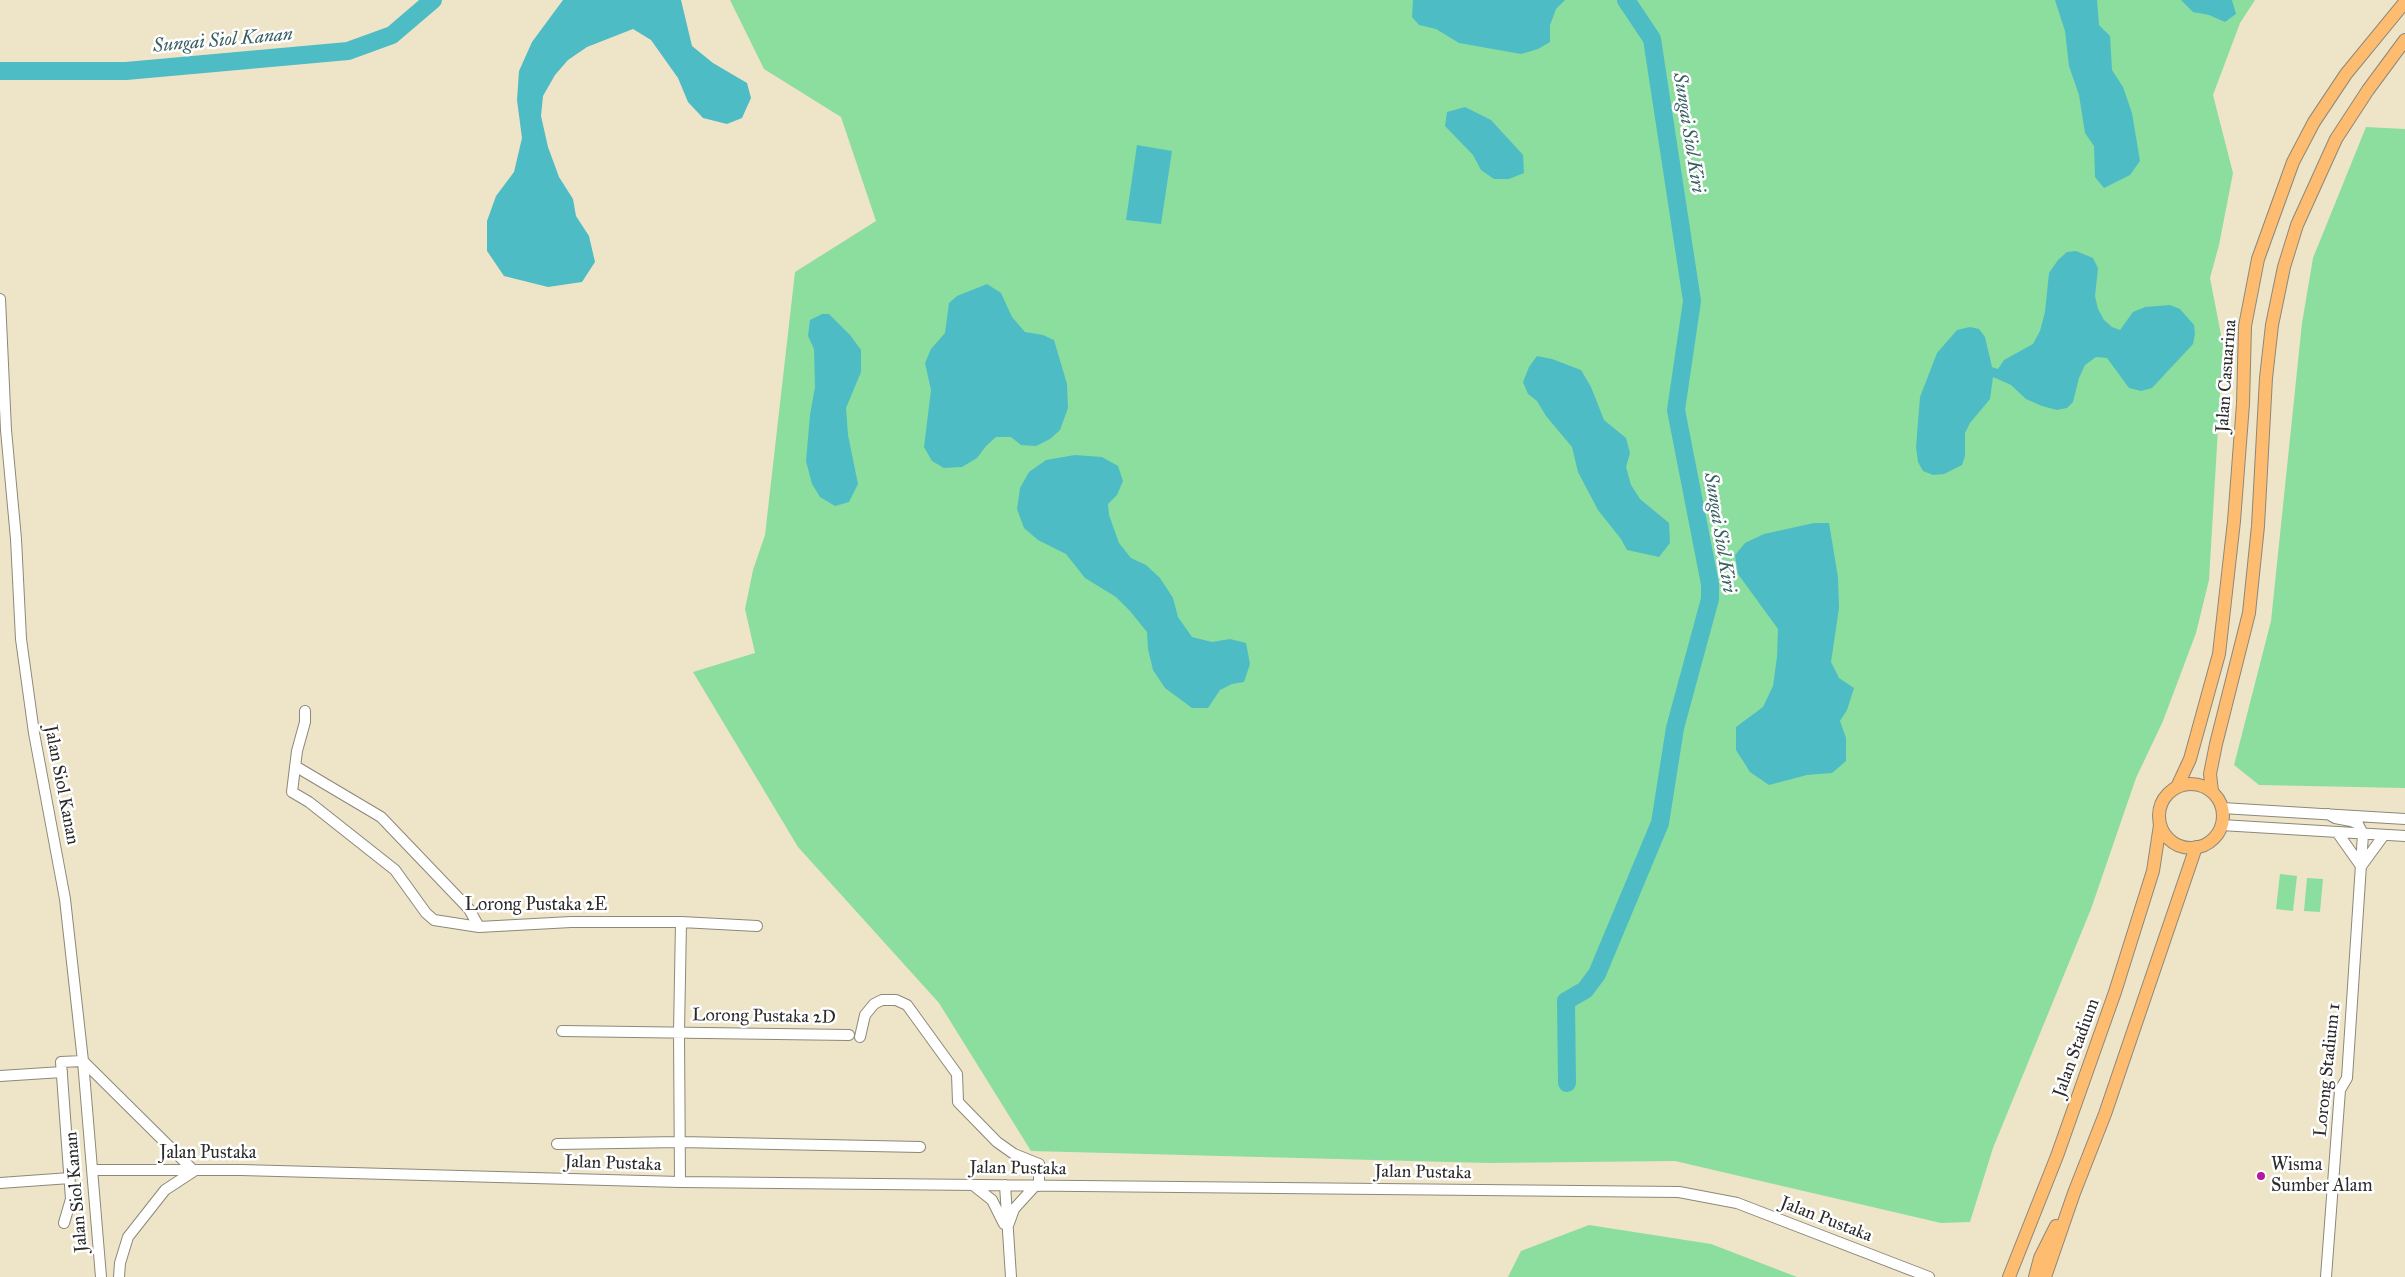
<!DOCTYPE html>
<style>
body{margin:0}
canvas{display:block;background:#eee4c8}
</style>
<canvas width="2405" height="1277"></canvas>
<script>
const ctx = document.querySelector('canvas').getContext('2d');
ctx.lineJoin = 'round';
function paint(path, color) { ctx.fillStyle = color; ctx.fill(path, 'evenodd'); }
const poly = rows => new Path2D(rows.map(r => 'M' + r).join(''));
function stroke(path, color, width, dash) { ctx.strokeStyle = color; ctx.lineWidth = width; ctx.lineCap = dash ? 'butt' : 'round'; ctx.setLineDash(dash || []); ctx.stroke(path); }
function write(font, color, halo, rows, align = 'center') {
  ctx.font = font + ' "IM FELL Great Primer",serif'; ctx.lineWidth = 5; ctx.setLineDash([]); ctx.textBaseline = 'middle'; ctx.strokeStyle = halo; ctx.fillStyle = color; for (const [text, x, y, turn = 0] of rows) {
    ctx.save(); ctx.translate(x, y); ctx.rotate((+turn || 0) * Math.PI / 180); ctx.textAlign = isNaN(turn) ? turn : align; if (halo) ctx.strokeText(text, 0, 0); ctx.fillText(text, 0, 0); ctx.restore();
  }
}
const green = poly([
 [730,0,2255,0,2240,23,2213,95,2233,173,2219,245,2210,278,2223,345,2209,580,2196,633,2163,721,2136,778,2091,909,1993,1148,1970,1222,1941,1223,1675,1161,1489,1163,1031,1151,939,1003,798,847,693,672,755,653,745,609,753,570,765,535,795,272,876,221,841,117,764,69],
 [2366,127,2405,129,2405,788,2259,785,2234,765,2271,621,2302,323,2313,258],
 [2280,874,2297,876,2293,911,2276,909],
 [2307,878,2323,879,2320,912,2304,911],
 [1589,1225,1711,1244,1797,1277,1508,1277,1521,1251]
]);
const water = poly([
 [563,0,681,0,692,46,713,63,747,83,751,98,742,118,727,124,703,118,688,102,678,78,651,40,633,29,587,47,568,60,555,75,543,96,541,116,548,147,559,177,573,199,576,216,589,236,595,262,582,282,548,287,504,276,487,251,487,221,496,196,514,172,522,138,517,100,519,71,532,42],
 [1413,0,1565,0,1556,9,1550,25,1550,42,1538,49,1521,54,1459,43,1436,29,1419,25,1412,17],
 [2055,0,2097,0,2099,25,2110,36,2112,70,2123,87,2132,113,2140,161,2130,175,2104,188,2095,177,2094,146,2085,133,2079,95,2069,66,2065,31],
 [2181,0,2232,0,2236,14,2225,22,2209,15,2193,12],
 [1465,107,1491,120,1513,144,1523,155,1524,173,1509,179,1494,179,1481,170,1473,155,1445,126,1447,112],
 [1137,145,1172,151,1161,224,1126,220],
 [2076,251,2093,258,2098,268,2095,296,2098,309,2104,320,2112,327,2120,330,2133,312,2145,307,2170,305,2180,309,2194,325,2195,334,2193,344,2152,388,2141,391,2129,388,2107,358,2096,357,2085,365,2079,378,2073,402,2067,408,2057,410,2042,406,2026,399,2011,385,1993,377,1990,399,1970,423,1965,433,1965,456,1962,465,1944,474,1933,475,1923,471,1918,462,1916,447,1920,397,1937,353,1957,330,1970,327,1979,329,1985,337,1992,367,1998,369,2004,360,2033,344,2040,331,2045,312,2049,273,2058,260,2067,252],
 [987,284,1001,293,1012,317,1025,332,1043,335,1054,340,1067,384,1068,408,1060,430,1050,439,1036,446,1021,445,1011,437,996,437,986,446,977,458,962,467,944,468,932,461,924,447,931,390,925,363,931,349,945,333,949,303,957,296],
 [822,314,829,314,850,335,861,350,861,372,846,408,848,435,858,484,849,502,835,506,820,497,812,484,806,461,810,415,815,387,814,349,808,336,810,320],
 [1537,356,1552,359,1581,370,1591,387,1604,420,1626,438,1630,453,1626,467,1631,485,1640,499,1669,523,1670,543,1659,557,1627,550,1621,539,1598,510,1578,472,1572,447,1546,416,1537,401,1528,394,1523,382,1529,367],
 [1075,455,1102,457,1118,466,1123,481,1117,495,1108,504,1109,515,1119,543,1131,558,1146,565,1160,578,1173,598,1178,617,1192,637,1212,642,1230,639,1246,643,1250,664,1244,682,1232,684,1220,690,1208,708,1192,708,1165,688,1153,670,1148,649,1147,632,1130,611,1116,597,1085,578,1066,554,1038,540,1024,528,1017,509,1020,488,1029,472,1046,460],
 [1814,523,1829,523,1838,577,1839,608,1831,662,1839,678,1854,688,1847,710,1840,721,1846,738,1846,761,1832,773,1807,775,1769,785,1750,772,1736,750,1736,727,1763,707,1773,686,1777,657,1778,629,1738,574,1735,555,1745,543,1764,534]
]);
const river = poly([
 [0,71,126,71,348,51,392,35,433,0],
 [1567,1083,1566,1001,1585,990,1597,974,1660,823,1675,728,1710,599,1710,584,1676,410,1692,301,1652,39,1626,0]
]);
const minor = poly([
 [0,299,6,430,16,539,21,639,34,733,65,899,83,1061,101,1277],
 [305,711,305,722,297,751,292,792,309,802,395,870,426,913,434,920,479,927,571,922,681,922,757,926],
 [295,766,381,817,469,909,479,927],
 [2222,808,2405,819],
 [2221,825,2405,836],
 [2337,832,2361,866],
 [2362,865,2384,835],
 [562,1031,849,1035],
 [860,1037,865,1015,874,1004,882,1000,896,1000,907,1005,957,1074,958,1102,997,1142,1014,1154,1039,1164,1039,1186],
 [0,1076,62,1072],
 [557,1144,680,1142,920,1147],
 [92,1170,241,1170,680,1182,1679,1192,1737,1203,1929,1277],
 [680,1182,679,1032,681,922],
 [0,1183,70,1178],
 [973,1185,992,1200,1004,1224],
 [1005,1185,1011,1277],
 [64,1223,71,1199,61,1062,83,1061,194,1171,165,1190,128,1237,120,1263,119,1277],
 [1009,1223,1014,1209,1035,1186],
 [2326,1277,2340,1090,2347,1078,2363,834,2358,824,2351,821,2335,818,2328,814]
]);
const major = poly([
 '2159 816a32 32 0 1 1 64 0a32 32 0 1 1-64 0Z',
 [2177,787,2190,759,2219,654,2234,521,2243,404,2245,326,2258,259,2293,162,2314,122,2346,74,2405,2],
 [2212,791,2210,774,2216,744,2249,613,2258,526,2266,378,2272,325,2284,267,2297,225,2336,139,2368,90,2405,40],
 [2009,1277,2057,1156,2115,992,2153,871,2160,825],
 [2035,1277,2040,1258,2056,1226],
 [2045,1277,2074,1193,2105,1114,2196,847]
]);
const markers = [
 [2261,1176,5,"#b5179e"]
];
const streetNames = [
 ["Jalan Casuarina",2227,376,-86],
 ["Jalan Siol Kanan",61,785,79],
 ["Lorong Pustaka 2E",536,906],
 ["Lorong Pustaka 2D",764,1017,1],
 ["Jalan Stadium",2077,1048,-70],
 ["Lorong Stadium 1",2328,1070,-84],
 ["Jalan Pustaka",208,1154],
 ["Jalan Pustaka",613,1164,2],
 ["Jalan Pustaka",1018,1169,1],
 ["Jalan Pustaka",1423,1173,1],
 ["Jalan Siol Kanan",77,1192,-95],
 ["Jalan Pustaka",1826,1220,21]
];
const poiNames = [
 ["Wisma",2271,1166],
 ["Sumber Alam",2271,1187]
];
const waterNames = [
 ["Sungai Siol Kanan",223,41,-5],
 ["Sungai Siol Kiri",1688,133,81],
 ["Sungai Siol Kiri",1719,533,81]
];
paint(green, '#8cde9e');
paint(water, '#4ebcc5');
stroke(river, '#4ebcc5', 18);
stroke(minor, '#8c887a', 12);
stroke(major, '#8c887a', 14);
stroke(minor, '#fff', 10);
stroke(major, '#fdbc70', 12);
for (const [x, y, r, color] of markers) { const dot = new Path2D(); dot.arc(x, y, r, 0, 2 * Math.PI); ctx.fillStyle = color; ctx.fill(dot); stroke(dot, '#fff', 2); }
write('18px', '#2b2b2b', '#fff', streetNames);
write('18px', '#2b2b2b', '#fff', poiNames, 'left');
write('italic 19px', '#375e61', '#fff', waterNames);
</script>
